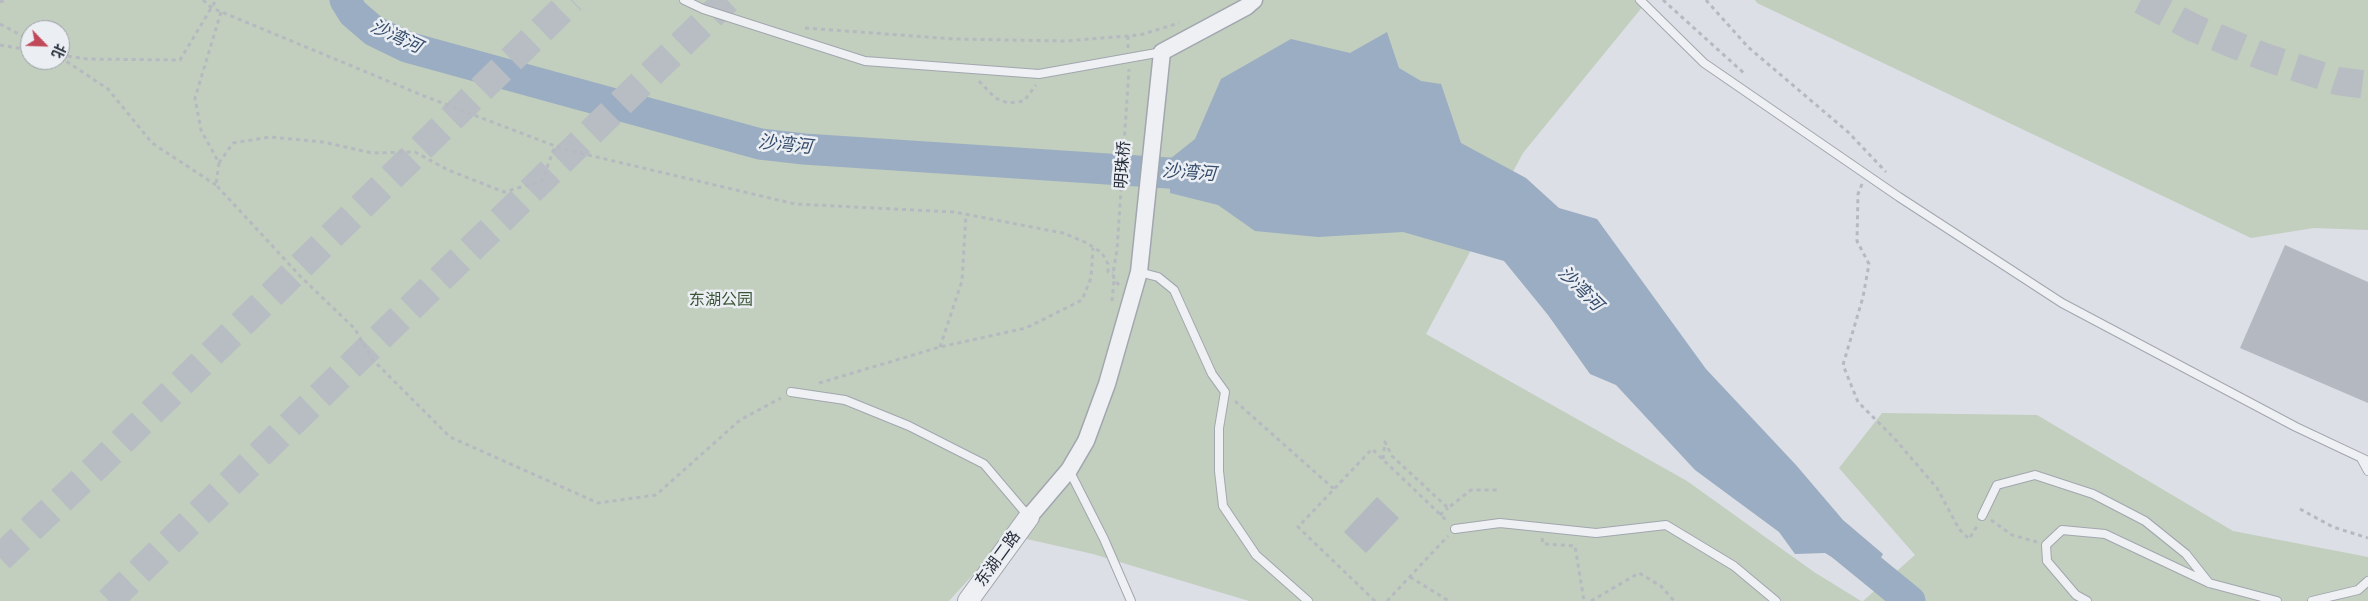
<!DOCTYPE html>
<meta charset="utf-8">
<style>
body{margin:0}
#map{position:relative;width:2368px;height:601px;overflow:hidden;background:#dcdfe5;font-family:Rubik,"Noto Sans SC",sans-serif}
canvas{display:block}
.north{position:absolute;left:20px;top:20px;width:50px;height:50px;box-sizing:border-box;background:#ebeef3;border:1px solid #9da1a9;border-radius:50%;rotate:114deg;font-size:14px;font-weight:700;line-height:20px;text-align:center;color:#272e3a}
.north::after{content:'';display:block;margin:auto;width:18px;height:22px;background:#c14a5a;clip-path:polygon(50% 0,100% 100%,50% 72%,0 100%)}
</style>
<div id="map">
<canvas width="2368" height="601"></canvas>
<div class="north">北</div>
</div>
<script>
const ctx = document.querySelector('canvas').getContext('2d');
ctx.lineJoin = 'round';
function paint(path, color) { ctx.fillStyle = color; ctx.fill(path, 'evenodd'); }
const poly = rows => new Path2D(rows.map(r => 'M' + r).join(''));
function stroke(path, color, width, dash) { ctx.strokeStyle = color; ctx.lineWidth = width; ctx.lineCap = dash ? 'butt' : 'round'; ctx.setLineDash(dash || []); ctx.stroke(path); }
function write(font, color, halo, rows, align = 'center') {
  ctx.font = font + ' Rubik,"Noto Sans SC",sans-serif'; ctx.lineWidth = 5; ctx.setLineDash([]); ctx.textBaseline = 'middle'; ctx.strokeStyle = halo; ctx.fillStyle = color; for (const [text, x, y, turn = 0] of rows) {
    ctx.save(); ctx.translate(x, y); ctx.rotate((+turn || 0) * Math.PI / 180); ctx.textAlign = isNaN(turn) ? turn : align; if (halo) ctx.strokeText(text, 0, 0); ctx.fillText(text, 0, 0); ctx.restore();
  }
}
const green = poly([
 [0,0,1648,0,1523,153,1426,334,1687,481,1814,572,1861,601,1249,601,1093,554,1009,535,949,601,0,601],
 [30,30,60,30,60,60,30,60],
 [1755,0,2368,0,2368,230,2314,228,2251,238,1757,3],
 [1882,413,2037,415,2233,531,2368,557,2368,601,1863,601,1915,555,1839,468]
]);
const water = poly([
 [1387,32,1399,68,1421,81,1441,84,1461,143,1526,178,1559,208,1597,219,1706,369,1796,465,1843,520,1883,554,1869,579,1825,553,1795,554,1779,532,1695,470,1616,385,1590,374,1548,315,1504,261,1403,232,1318,237,1255,231,1218,205,1170,193,1170,159,1195,139,1221,79,1291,39,1350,53]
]);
const river = poly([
 [345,0,353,13,374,31,407,47,760,144,804,149,1214,176],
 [1839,543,1910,601]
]);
const building = poly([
 [2285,245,2368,282,2368,403,2240,348],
 [1377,497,1399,518,1366,553,1344,532]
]);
const motorwayTunnel = poly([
 [2141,0,2194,28,2262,56,2337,81,2368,85],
 [0,558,95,468,572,0],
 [109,601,727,0]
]);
const path = poly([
 [203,0,212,8,424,96,563,149,795,204,954,212,1063,233,1087,243,1102,253,1108,264,1108,272,1113,273],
 [1663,0,1746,75],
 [1706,0,1748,47,1848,132,1886,172],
 [0,2,5,0],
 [221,12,195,98,201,130,219,163,233,143,270,137,323,142,372,153,415,152,448,170,504,192,542,181,555,146],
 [0,24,30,40],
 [805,28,954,39,1065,41,1140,35,1179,23],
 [1128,36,1128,48],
 [0,45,30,50],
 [60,55,87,59,180,60,216,0],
 [60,57,108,89,152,143,216,185],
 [979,81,995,98,1008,103,1024,101,1036,85],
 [219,163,216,185,301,277,355,329,372,359,450,437,598,503,656,495,740,420,781,398],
 [1862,184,1858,194,1857,241,1869,264,1863,297,1843,365,1858,402,1894,438,1937,488,1959,529,1969,539,1977,526],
 [1119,285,1114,279,1113,273,1117,250,1129,69],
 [1112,301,1114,280],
 [940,347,962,281,966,214],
 [819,383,940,347,1026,328,1082,300,1091,278,1093,248],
 [1235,401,1334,489],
 [1383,459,1385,442,1392,456,1448,508,1471,490,1497,490],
 [2300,509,2333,527,2368,538],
 [1440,515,1448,508],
 [1991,520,2012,535,2037,542],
 [1542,538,1543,544,1575,546,1584,601],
 [1410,577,1449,601],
 [1375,601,1298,527,1372,449,1447,521],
 [1387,601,1448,536],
 [1591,601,1639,573,1661,586,1674,601]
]);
const service = poly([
 [684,0,703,9,865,61,1039,74,1162,52],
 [1640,0,1704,63,1899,197,2062,303,2296,427,2368,461],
 [1139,272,1158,277,1174,290,1212,374,1225,392,1219,428,1219,471,1223,506,1256,555,1308,601],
 [791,392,845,400,909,426,984,464,1029,517],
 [2361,458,2368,471],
 [1069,470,1104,539,1131,601],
 [1982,516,1997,485,2035,475,2093,494,2145,521,2186,554,2209,583],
 [1455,529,1500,523,1596,533,1666,525,1734,566,1776,601],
 [2087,601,2076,595,2047,561,2046,545,2062,530,2105,534,2209,583,2277,601],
 [2312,601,2358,590,2368,581]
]);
const minor = poly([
 [1029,517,1069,470,1086,441,1107,384,1139,272,1162,52,1246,7,1254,0]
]);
const tertiary = poly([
 [968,601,1029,517]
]);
const streetNames = [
 ["明珠桥",1123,165,-86],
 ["东湖二路",998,559,-54]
];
const parkNames = [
 ["东湖公园",721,300]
];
const waterNames = [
 ["沙湾河",396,37,25],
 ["沙湾河",785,145,6],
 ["沙湾河",1189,173,4],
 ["沙湾河",1580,289,45]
];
paint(green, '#c2cebe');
paint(water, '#9aadc2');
stroke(river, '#9aadc2', 31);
paint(building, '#b4b9c1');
stroke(motorwayTunnel, '#b8bcc3', 28, [28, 14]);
stroke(service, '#a2a6ae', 10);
stroke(minor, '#a2a6ae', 19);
stroke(tertiary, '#a2a6ae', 22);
stroke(path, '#b6bac0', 3, [4, 4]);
stroke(service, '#eef0f4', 8);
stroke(minor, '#eef0f4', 16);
stroke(tertiary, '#eef0f4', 20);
write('16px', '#272e3a', '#ebeef3', streetNames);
write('16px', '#3b5436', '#ebeef3', parkNames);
write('italic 18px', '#354c6a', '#ebeef3', waterNames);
</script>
